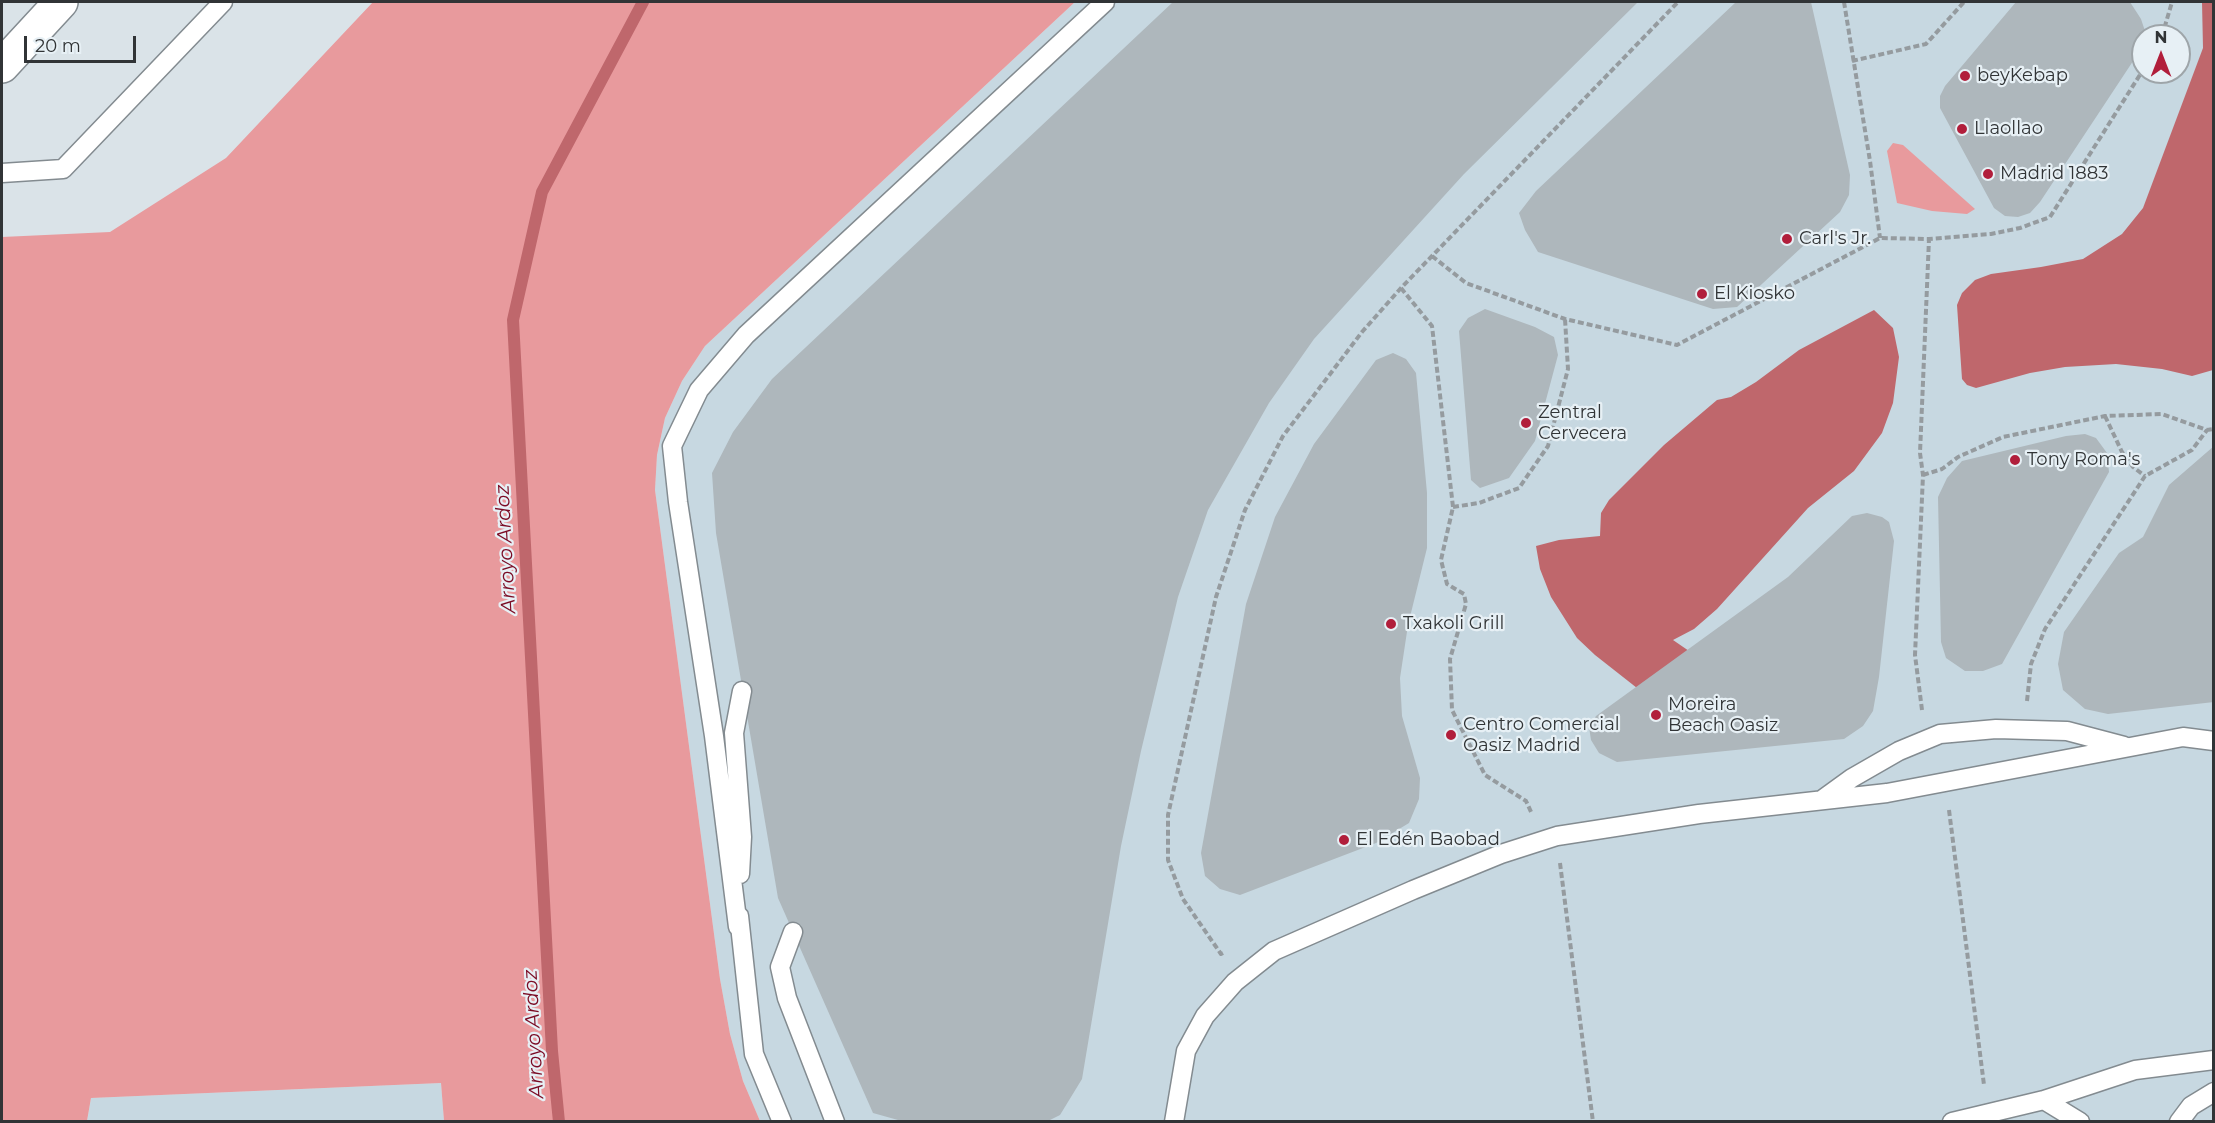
<!DOCTYPE html>
<meta charset="utf-8">
<style>
body{margin:0}
#map{position:relative;width:2215px;height:1123px;overflow:hidden;background:#dae3e8;font-family:Montserrat,sans-serif}
canvas{display:block}
.frame{position:absolute;inset:0;border:3px solid #313436;pointer-events:none}
.north{position:absolute;left:2131px;top:24px;width:60px;height:60px;box-sizing:border-box;background:#e7f0f5;border:2px solid #9ea5a9;border-radius:50%;rotate:0deg;font-size:16px;font-weight:700;line-height:24px;text-align:center;color:#313436}
.north::after{content:'';display:block;margin:auto;width:21px;height:27px;background:#b11e3b;clip-path:polygon(50% 0,100% 100%,50% 72%,0 100%)}
.scale{position:absolute;left:24px;top:36px;width:112px;height:27px;box-sizing:border-box;border:3px solid #313436;border-top:0;padding-left:8px;font-size:18px;line-height:21px;white-space:nowrap;color:#313436;-webkit-text-stroke:4px #e7f0f5;paint-order:stroke}
</style>
<div id="map">
<canvas width="2215" height="1123"></canvas>
<div class="frame"></div>
<div class="north">N</div>
<div class="scale">20 m</div>
</div>
<script>
const ctx = document.querySelector('canvas').getContext('2d');
ctx.lineJoin = 'round';
function paint(path, color) { ctx.fillStyle = color; ctx.fill(path, 'evenodd'); }
const poly = rows => new Path2D(rows.map(r => 'M' + r).join(''));
function stroke(path, color, width, dash) { ctx.strokeStyle = color; ctx.lineWidth = width; ctx.lineCap = dash ? 'butt' : 'round'; ctx.setLineDash(dash || []); ctx.stroke(path); }
function write(font, color, halo, rows, align = 'center') {
  ctx.font = font + ' Montserrat,sans-serif'; ctx.lineWidth = 4.5; ctx.setLineDash([]); ctx.textBaseline = 'middle'; ctx.strokeStyle = halo; ctx.fillStyle = color; for (const [text, x, y, turn = 0] of rows) {
    ctx.save(); ctx.translate(x, y); ctx.rotate((+turn || 0) * Math.PI / 180); ctx.textAlign = isNaN(turn) ? turn : align; if (halo) ctx.strokeText(text, 0, 0); ctx.fillText(text, 0, 0); ctx.restore();
  }
}
const built = poly([
 [1075,2,2213,2,2213,1121,760,1121,743,1081,730,1034,720,979,655,490,657,455,665,418,682,381,705,346],
 [2143,36,2179,36,2179,72,2143,72],
 [441,1083,444,1121,87,1122,91,1098]
]);
const green = poly([
 [373,2,1075,2,705,346,682,381,665,418,657,455,655,490,720,979,730,1034,743,1081,760,1121,444,1121,441,1083,91,1098,87,1121,2,1121,2,237,110,232,226,158],
 [1893,143,1903,145,1975,209,1967,214,1932,211,1897,203,1887,151]
]);
const water = poly([
 [2202,2,2214,2,2213,370,2192,376,2162,369,2116,364,2065,367,2030,373,1976,388,1967,385,1962,379,1957,305,1962,293,1975,280,1991,274,2041,267,2083,259,2122,234,2143,208,2203,48],
 [1874,310,1893,328,1899,357,1893,403,1882,433,1854,471,1808,508,1717,609,1694,629,1673,640,1689,651,1637,688,1595,655,1577,638,1551,597,1540,569,1536,546,1559,540,1600,536,1601,513,1609,500,1664,445,1717,400,1731,397,1756,382,1799,350]
]);
const stream = poly([
 [559,1122,552,1051,513,320,542,192,643,2]
]);
const building = poly([
 [1173,2,1638,2,1464,174,1314,339,1269,403,1208,510,1178,597,1141,751,1121,846,1082,1079,1060,1115,1046,1122,898,1120,873,1113,778,898,716,533,712,473,733,432,772,379],
 [1736,2,1811,2,1850,175,1849,195,1840,212,1737,307,1713,309,1538,252,1525,230,1519,213,1536,191],
 [2016,2,2130,2,2141,19,2146,34,2145,36,2143,36,2143,46,2040,202,2030,213,2018,217,2005,216,1994,208,1940,108,1940,96,1945,86],
 [1485,309,1535,327,1554,337,1558,355,1535,441,1509,478,1480,488,1471,480,1459,331,1468,318],
 [1393,353,1406,359,1416,373,1427,493,1427,548,1408,625,1400,678,1402,716,1420,778,1419,799,1409,823,1376,843,1240,895,1220,889,1205,876,1201,853,1246,604,1275,517,1314,444,1376,360],
 [2085,434,2096,438,2107,453,2109,472,2002,664,1983,671,1965,671,1946,658,1941,642,1938,497,1947,478,1962,461,2066,436],
 [2214,446,2214,702,2108,714,2085,709,2063,690,2058,664,2064,632,2119,553,2143,537,2169,485],
 [1867,513,1882,517,1889,522,1894,541,1879,677,1873,711,1863,726,1844,739,1617,762,1599,753,1591,740,1589,727,1596,716,1788,577,1852,516]
]);
const path = poly([
 [1844,2,1870,161,1880,238],
 [2162,36,2172,2],
 [1852,61,1926,44,1964,2],
 [1432,256,1466,283,1565,319,1677,345,1880,238,1929,239,1991,234,2020,228,2050,217,2143,70],
 [1401,288,1432,326,1453,507,1441,560,1447,584,1464,594,1466,604,1450,659,1452,710,1485,775,1526,801,1532,814],
 [2105,416,2122,452,2133,467,2145,476],
 [1923,475,1942,469,1958,457,2003,437,2105,416,2162,414,2207,430,2214,429],
 [1453,507,1479,503,1519,488,1548,446,1568,369,1565,319],
 [2027,701,2031,664,2045,629,2145,476,2192,450,2207,430],
 [1922,710,1915,655,1923,475,1920,453,1929,239],
 [1949,810,1984,1085],
 [1560,863,1593,1122],
 [1223,953,1221,954,1183,899,1168,860,1168,815,1216,597,1245,510,1283,436,1362,332,1401,288,1678,2]
]);
const lane = poly([
 [2,173,63,169,223,2],
 [1823,799,1852,778,1899,751,1940,734,1996,729,2067,731,2124,746],
 [740,874,742,837,734,733,742,691],
 [739,916,754,1054,782,1122],
 [738,927,714,736,678,502,672,446,699,390,746,335,1105,2],
 [793,932,780,967,787,998,835,1122],
 [2044,1100,2080,1122],
 [1174,1122,1186,1051,1205,1016,1235,982,1274,951,1413,890,1501,854,1557,836,1699,814,1887,793,2183,737,2214,741],
 [1952,1122,2044,1100,2135,1070,2214,1060],
 [2179,1122,2191,1106,2214,1092]
]);
const secondary = poly([
 [2,66,61,2]
]);
const markers = [
 [1965,76,6,"#b11e3b"],
 [1962,129,6,"#b11e3b"],
 [1988,174,6,"#b11e3b"],
 [1787,239,6,"#b11e3b"],
 [1702,294,6,"#b11e3b"],
 [1526,423,6,"#b11e3b"],
 [2015,460,6,"#b11e3b"],
 [1391,624,6,"#b11e3b"],
 [1656,715,6,"#b11e3b"],
 [1451,735,6,"#b11e3b"],
 [1344,840,6,"#b11e3b"]
];
const poiNames = [
 ["beyKebap",1977,76],
 ["Llaollao",1974,129],
 ["Madrid 1883",2000,174],
 ["Carl's Jr.",1799,239],
 ["El Kiosko",1714,294],
 ["Zentral",1538,413],
 ["Cervecera",1538,434],
 ["Tony Roma's",2027,460],
 ["Txakoli Grill",1403,624],
 ["Moreira",1668,705],
 ["Beach Oasiz",1668,726],
 ["Centro Comercial",1463,725],
 ["Oasiz Madrid",1463,746],
 ["El Edén Baobad",1356,840]
];
const waterNames = [
 ["Arroyo Ardoz",506,549,-93],
 ["Arroyo Ardoz",534,1034,-93]
];
paint(built, '#c7d8e1');
paint(green, '#e89a9d');
paint(water, '#bf676c');
stroke(stream, '#bf676c', 12);
paint(building, '#aeb7bc');
stroke(lane, '#838b90', 21);
stroke(secondary, '#838b90', 36);
stroke(path, '#959b9f', 4, [6, 3]);
stroke(lane, '#fff', 18);
stroke(secondary, '#fff', 33);
for (const [x, y, r, color] of markers) { const dot = new Path2D(); dot.arc(x, y, r, 0, 2 * Math.PI); ctx.fillStyle = color; ctx.fill(dot); stroke(dot, '#e7f0f5', 2); }
write('18px', '#313436', '#e7f0f5', poiNames, 'left');
write('italic 20px', '#7b0b24', '#e7f0f5', waterNames);
</script>
